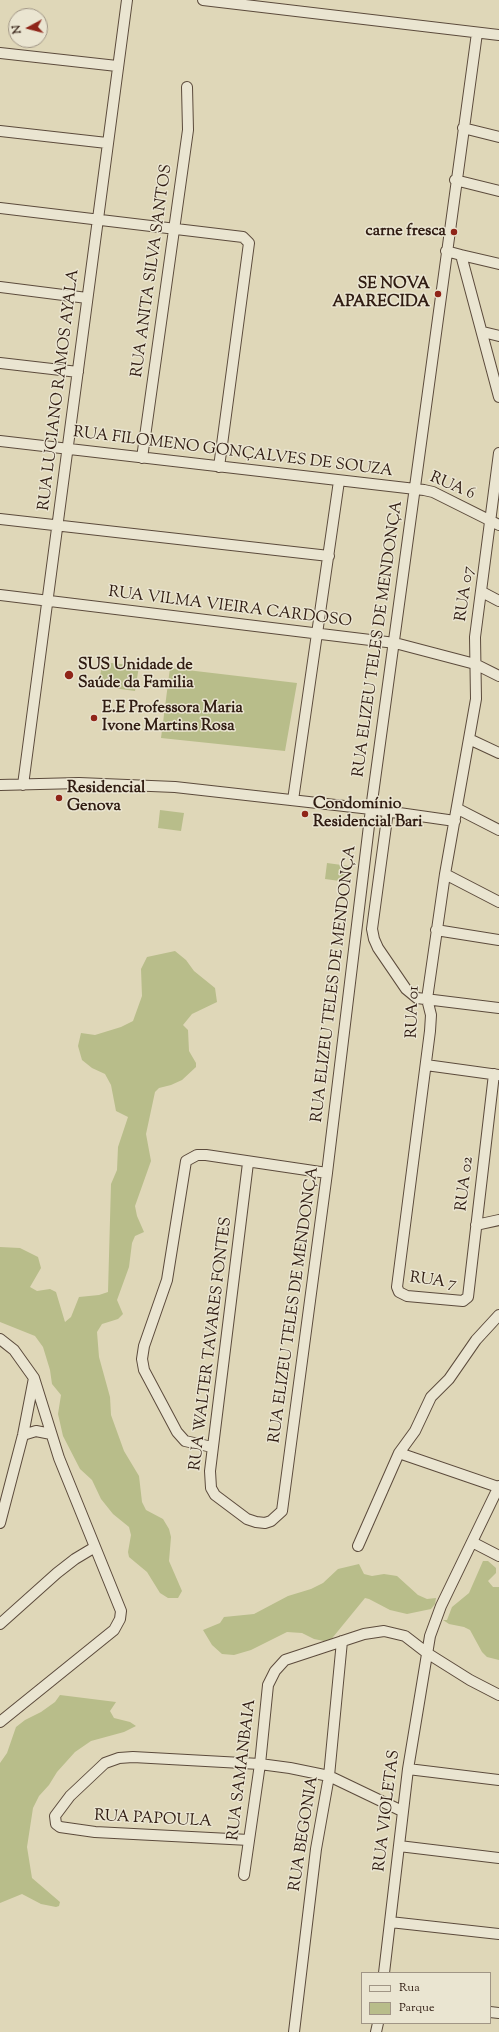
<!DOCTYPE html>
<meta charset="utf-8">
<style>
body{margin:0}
#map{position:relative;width:499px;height:2032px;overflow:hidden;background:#dfd7b8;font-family:"Sorts Mill Goudy",serif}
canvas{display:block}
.legend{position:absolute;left:361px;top:1972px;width:130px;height:52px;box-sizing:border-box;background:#eae5d1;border:1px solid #a09585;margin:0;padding:5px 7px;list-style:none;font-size:12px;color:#301c12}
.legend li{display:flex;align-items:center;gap:8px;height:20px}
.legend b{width:20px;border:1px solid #a09585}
.north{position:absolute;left:8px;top:8px;width:40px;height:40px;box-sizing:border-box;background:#eae5d1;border:1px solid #a09585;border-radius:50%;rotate:263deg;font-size:11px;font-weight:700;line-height:16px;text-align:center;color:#301c12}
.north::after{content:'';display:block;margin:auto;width:14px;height:18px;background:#8f2418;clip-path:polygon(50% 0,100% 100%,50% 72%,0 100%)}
</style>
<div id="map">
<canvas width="499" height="2032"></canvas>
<ul class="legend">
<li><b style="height:5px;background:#eae5d1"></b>Rua</li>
<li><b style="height:11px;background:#b8bd8a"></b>Parque</li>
</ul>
<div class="north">N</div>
</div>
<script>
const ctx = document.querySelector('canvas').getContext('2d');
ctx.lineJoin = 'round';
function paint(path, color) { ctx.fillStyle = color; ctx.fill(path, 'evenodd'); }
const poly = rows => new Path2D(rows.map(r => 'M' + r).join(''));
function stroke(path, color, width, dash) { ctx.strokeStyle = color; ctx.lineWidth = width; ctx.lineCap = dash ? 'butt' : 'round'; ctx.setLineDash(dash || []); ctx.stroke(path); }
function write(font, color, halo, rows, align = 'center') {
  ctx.font = font + ' "Sorts Mill Goudy",serif'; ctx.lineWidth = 3; ctx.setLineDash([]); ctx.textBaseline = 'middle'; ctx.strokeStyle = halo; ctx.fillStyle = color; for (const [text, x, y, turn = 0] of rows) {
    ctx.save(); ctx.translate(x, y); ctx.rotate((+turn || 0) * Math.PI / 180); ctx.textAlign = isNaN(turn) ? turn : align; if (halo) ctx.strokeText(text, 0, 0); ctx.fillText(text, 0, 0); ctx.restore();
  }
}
const green = poly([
 [102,662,139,666,135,691,99,686],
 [170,668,297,683,285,751,161,738],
 [160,810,184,813,181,831,158,828],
 [327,863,349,866,347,882,325,879],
 [175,951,186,960,194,971,215,988,217,1002,192,1014,183,1025,188,1030,189,1051,196,1063,196,1067,182,1080,171,1085,159,1088,155,1092,146,1134,151,1161,135,1206,137,1216,144,1232,135,1236,132,1243,129,1267,117,1300,123,1314,118,1319,102,1324,97,1332,99,1357,110,1397,111,1415,124,1451,139,1476,142,1502,146,1510,163,1519,169,1529,171,1537,169,1561,182,1591,178,1598,168,1598,160,1593,147,1572,129,1557,128,1552,131,1535,129,1527,113,1514,101,1499,92,1480,80,1469,63,1436,58,1414,61,1395,52,1384,50,1370,43,1347,35,1336,0,1322,0,1247,20,1248,38,1257,41,1268,30,1287,37,1291,50,1289,56,1292,65,1322,71,1317,79,1297,99,1295,108,1292,111,1184,117,1170,118,1147,128,1117,116,1111,111,1085,105,1074,92,1068,82,1060,78,1046,81,1033,95,1035,121,1027,133,1021,142,996,141,969,147,957],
 [483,1561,488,1561,496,1568,496,1573,488,1581,493,1587,499,1587,499,1660,487,1657,482,1652,470,1630,464,1627,449,1624,443,1620,447,1620,452,1607,469,1593],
 [359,1564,364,1574,372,1576,384,1574,397,1576,418,1595,427,1599,436,1598,435,1604,431,1609,407,1614,390,1610,369,1599,365,1598,329,1642,314,1639,302,1633,287,1632,251,1650,234,1655,222,1654,212,1645,203,1630,220,1623,224,1617,254,1614,288,1596,311,1589,323,1583,338,1569],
 [60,1695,116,1702,110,1711,114,1718,130,1722,136,1726,124,1732,91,1741,75,1752,57,1772,49,1785,39,1796,33,1808,27,1847,32,1878,60,1902,59,1906,56,1907,41,1904,22,1894,0,1903,0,1763,7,1753,16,1727,25,1720,41,1712,55,1702]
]);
const minor = poly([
 [203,0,499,35],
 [0,53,117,66],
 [463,128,499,137],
 [0,131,107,143],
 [455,180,499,191],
 [0,208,243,237,249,243,219,467],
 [446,251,461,255,499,397],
 [461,255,499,264],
 [0,287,87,298],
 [483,332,499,336],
 [0,363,78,372],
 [0,441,424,490,433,492,499,525],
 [142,458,188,130,187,87],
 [0,519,329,556],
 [482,592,499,601],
 [0,595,395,643,475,664,499,676],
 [469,739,499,753],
 [0,785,79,783,175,787,371,809,455,821],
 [23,785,127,0],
 [293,800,339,481],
 [458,809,499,830],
 [388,811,372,929,374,939,378,948,406,989,417,998,499,1008],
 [445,874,499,902],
 [436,930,499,940],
 [426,1065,499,1075],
 [494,1074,468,1297,463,1301,407,1296,399,1292,397,1287,430,1031,431,1015,427,999,445,874,476,699,475,637,499,453],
 [248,1163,210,1471,211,1488,215,1495,247,1519,256,1522,265,1523,271,1521,282,1511,327,1173,371,809,477,33],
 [476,1225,499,1220],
 [0,1339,14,1350,34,1378,59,1458,121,1611,120,1619,114,1630,0,1722],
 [23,1435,36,1431,51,1434],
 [212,1447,185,1441,177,1432,144,1370,142,1359,144,1346,167,1280,186,1161,197,1155,206,1155,327,1173],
 [399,1453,498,1487],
 [0,1523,23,1435,34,1378],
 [472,1542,499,1556],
 [358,1546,399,1453,415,1431,431,1397,449,1379,476,1340,499,1315],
 [0,1624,57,1573,75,1559,95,1547],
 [408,1769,499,1780],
 [249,1840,95,1832,60,1827,56,1824,55,1816,70,1796,105,1763,119,1758,133,1757,260,1764,290,1768,329,1776,402,1811],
 [399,1846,499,1858],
 [244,1875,260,1764,268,1685,275,1671,285,1660,364,1634,384,1631,405,1636,427,1653,470,1680,499,1695],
 [390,1922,499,1934],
 [384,1973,408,1769,430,1636,441,1606,499,1486],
 [490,2012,499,2013],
 [294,2032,316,1849,329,1776,342,1641],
 [376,2032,378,2023]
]);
const markers = [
 [454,232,4,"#8f2418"],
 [438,294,4,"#8f2418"],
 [69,675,5,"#8f2418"],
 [94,718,4,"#8f2418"],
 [59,798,4,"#8f2418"],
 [305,814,4,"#8f2418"]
];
const poiNames = [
 ["carne fresca",446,232,"right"],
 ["SE NOVA",430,285,"right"],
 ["APARECIDA",430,303,"right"],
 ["SUS Unidade de",78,666],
 ["Saúde da Familia",78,684],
 ["E.E Professora Maria",102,709],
 ["Ivone Martins Rosa",102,727],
 ["Residencial",67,789],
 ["Genova",67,807],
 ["Condomínio",313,805],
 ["Residencial Bari",313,823]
];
const streetNames = [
 ["RUA ANITA SILVA SANTOS",153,271,-82],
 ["RUA LUCIANO RAMOS AYALA",60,390,-83],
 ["RUA FILOMENO GONÇALVES DE SOUZA",233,453,7],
 ["RUA 6",452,487,23],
 ["RUA 07",466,594,-82],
 ["RUA VILMA VIEIRA CARDOSO",230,608,7],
 ["RUA ELIZEU TELES DE MENDONÇA",379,639,-82],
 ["RUA ELIZEU TELES DE MENDONÇA",335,984,-83],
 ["RUA 01",414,1012,-88],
 ["RUA 02",466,1184,-83],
 ["RUA 7",433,1282,8],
 ["RUA ELIZEU TELES DE MENDONÇA",295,1305,-82],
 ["RUA WALTER TAVARES FONTES",212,1344,-83],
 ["RUA SAMANBAIA",243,1770,-83],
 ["RUA VIOLETAS",388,1811,-83],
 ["RUA PAPOULA",153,1820,3],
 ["RUA BEGONIA",305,1834,-81]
];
paint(green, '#b8bd8a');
stroke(minor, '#5c4b3c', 12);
stroke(minor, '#eae5d1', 10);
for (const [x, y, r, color] of markers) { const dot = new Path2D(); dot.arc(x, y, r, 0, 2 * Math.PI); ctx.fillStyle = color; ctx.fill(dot); stroke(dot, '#eae5d1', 1.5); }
write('bold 16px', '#301c12', '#eae5d1', poiNames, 'left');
write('16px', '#301c12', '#eae5d1', streetNames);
</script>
